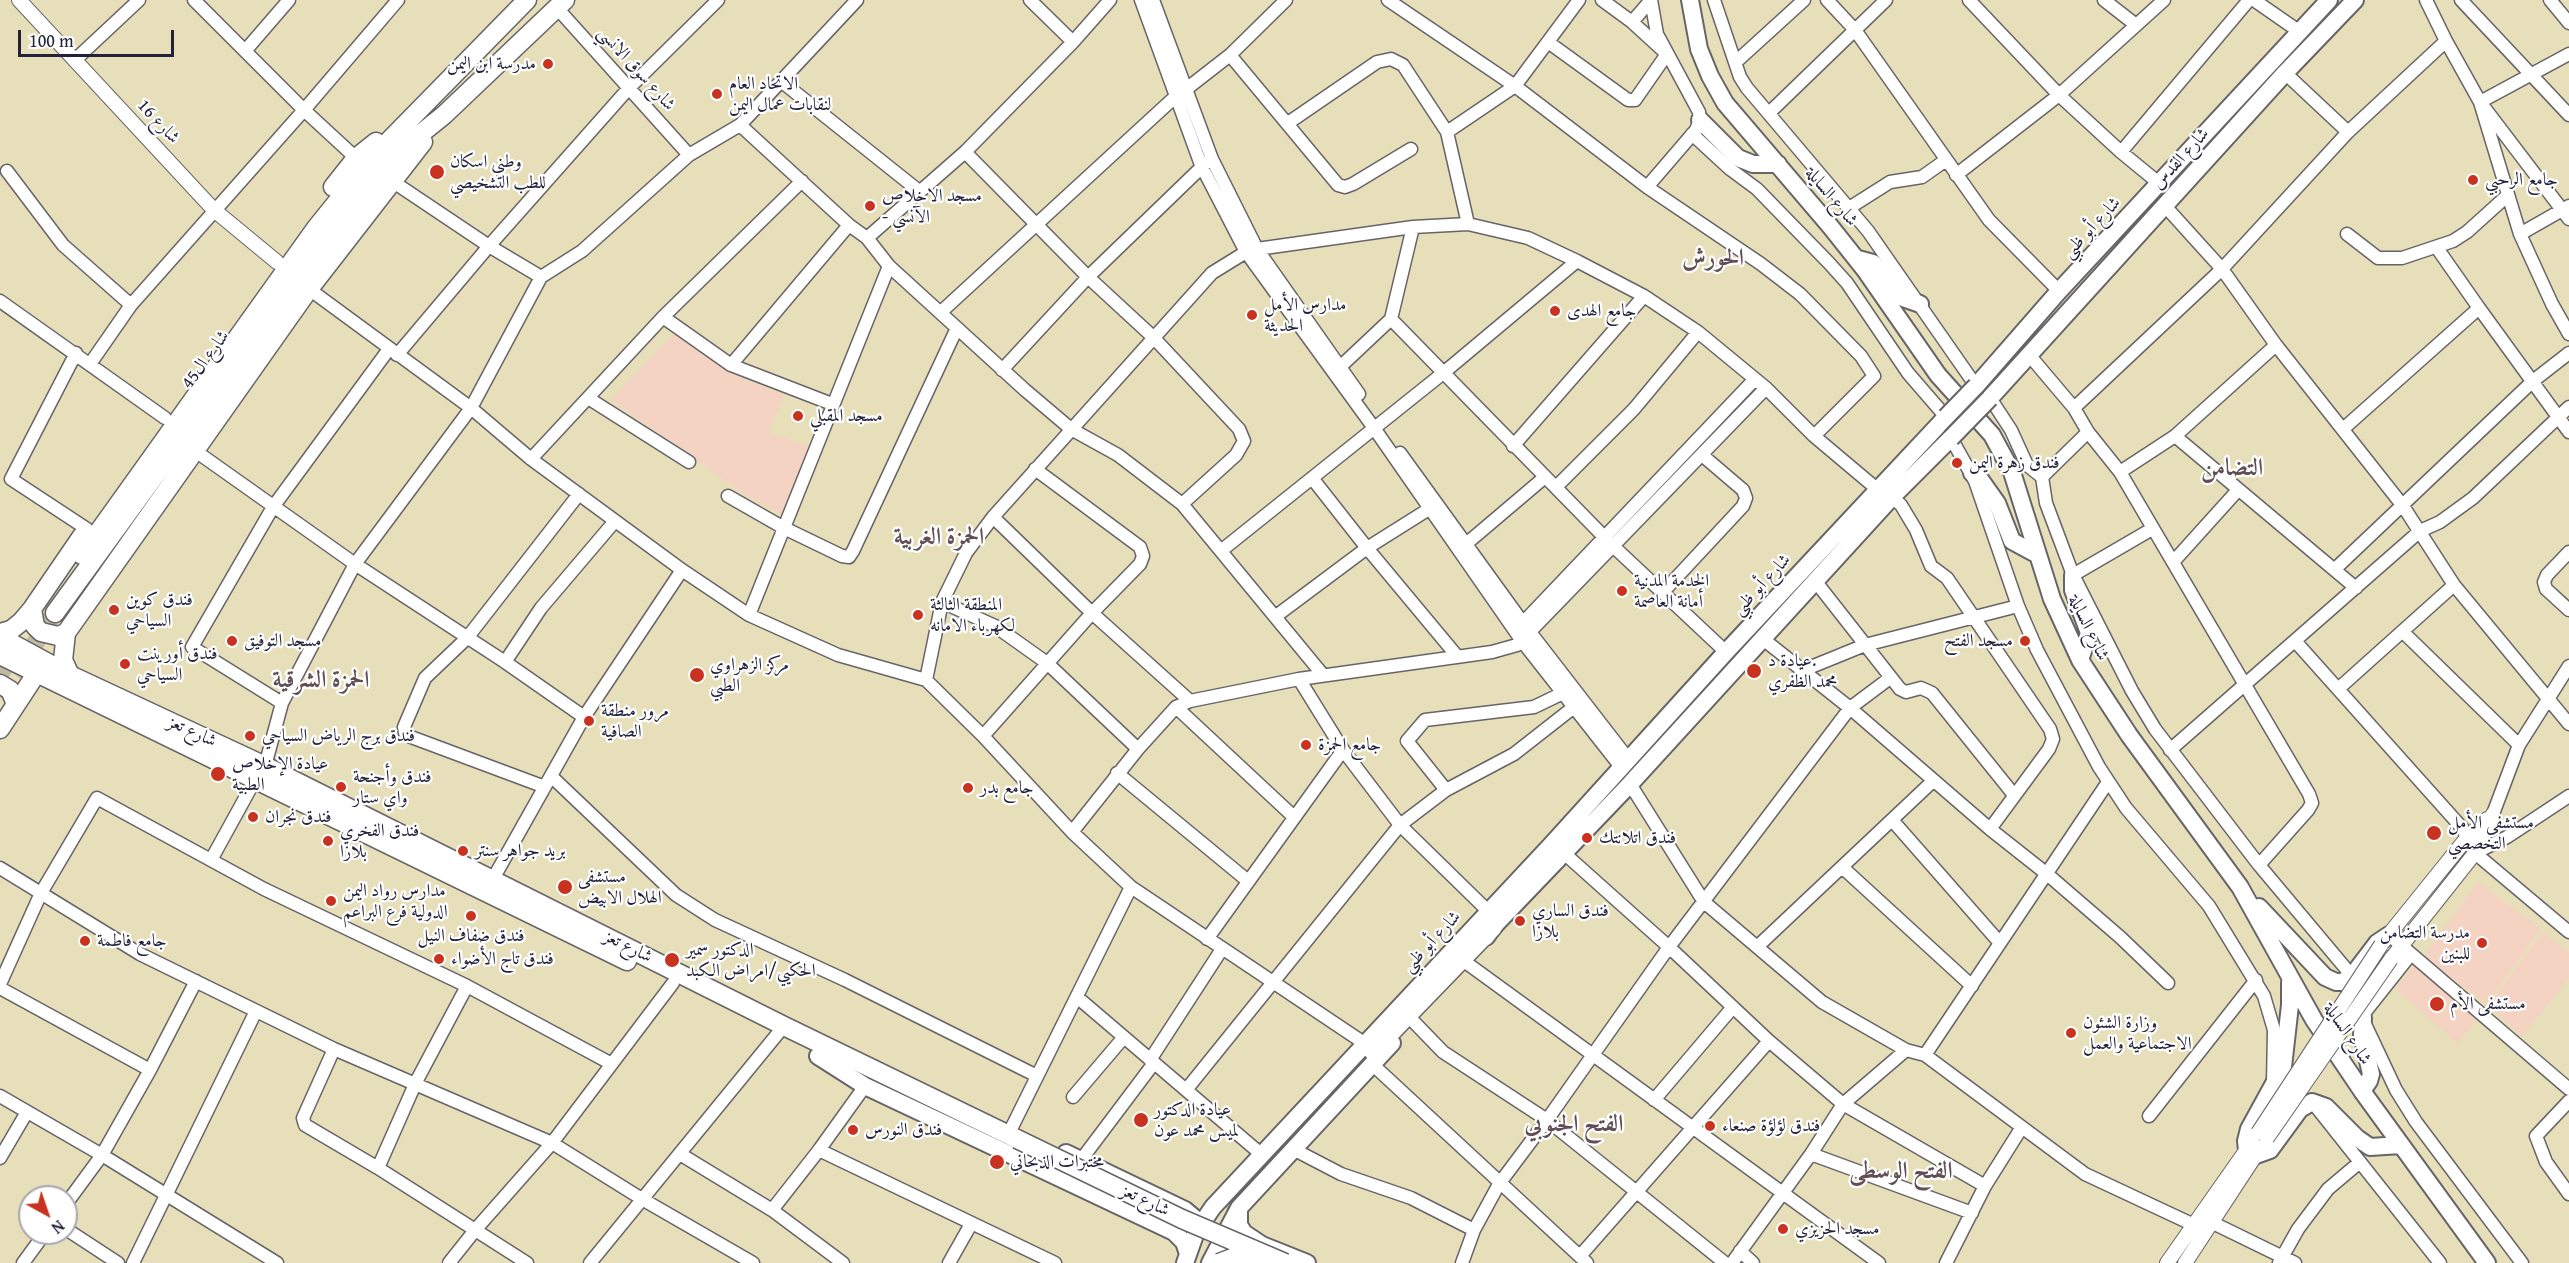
<!DOCTYPE html>
<meta charset="utf-8">
<style>
body{margin:0}
#map{position:relative;width:2569px;height:1263px;overflow:hidden;background:#e6dfba;font-family:"Gentium Book Plus",serif}
canvas{display:block}
.north{position:absolute;left:18px;top:1185px;width:60px;height:60px;box-sizing:border-box;background:#fff;border:2px solid #a7a7b1;border-radius:50%;rotate:140deg;font-size:16px;font-weight:700;line-height:24px;text-align:center;color:#22223b}
.north::after{content:'';display:block;margin:auto;width:21px;height:27px;background:#c8321e;clip-path:polygon(50% 0,100% 100%,50% 72%,0 100%)}
.scale{position:absolute;left:18px;top:30px;width:156px;height:27px;box-sizing:border-box;border:3px solid #22223b;border-top:0;padding-left:8px;font-size:18px;line-height:21px;white-space:nowrap;color:#22223b;-webkit-text-stroke:4px #fff;paint-order:stroke}
</style>
<div id="map">
<canvas width="2569" height="1263"></canvas>
<div class="north">N</div>
<div class="scale">100 m</div>
</div>
<script>
const ctx = document.querySelector('canvas').getContext('2d');
ctx.lineJoin = 'round';
function paint(path, color) { ctx.fillStyle = color; ctx.fill(path, 'evenodd'); }
const poly = rows => new Path2D(rows.map(r => 'M' + r).join(''));
function stroke(path, color, width, dash) { ctx.strokeStyle = color; ctx.lineWidth = width; ctx.lineCap = dash ? 'butt' : 'round'; ctx.setLineDash(dash || []); ctx.stroke(path); }
function write(font, color, halo, rows, align = 'center') {
  ctx.font = font + ' "Gentium Book Plus",Amiri,serif'; ctx.lineWidth = 4.5; ctx.setLineDash([]); ctx.textBaseline = 'middle'; ctx.strokeStyle = halo; ctx.fillStyle = color; for (const [text, x, y, turn = 0] of rows) {
    ctx.save(); ctx.translate(x, y); ctx.rotate((+turn || 0) * Math.PI / 180); ctx.textAlign = isNaN(turn) ? turn : align; if (halo) ctx.strokeText(text, 0, 0); ctx.fillText(text, 0, 0); ctx.restore();
  }
}
const built = poly([
 [677,331,732,374,785,395,768,432,813,448,787,517,751,499,611,400],
 [2478,882,2541,929,2486,1004,2423,957],
 [2543,932,2569,952,2569,977,2522,1037,2488,1005],
 [2416,963,2478,1018,2457,1043,2395,989]
]);
const primaryTunnel = poly([
 [0,674,18,647],
 [0,697,55,613],
 [1224,1206,1373,1051]
]);
const minor = poly([
 [194,0,304,110,356,158],
 [1030,0,1073,42],
 [1141,0,1201,165,1246,252,1374,428,1522,641,1621,767],
 [1153,0,1212,159,1257,249,1359,394],
 [1388,0,1515,86,1647,187,1761,264,1800,294,1861,356,1874,376,1814,436],
 [1714,0,1740,77,1747,88,1868,231,1976,386],
 [1827,0,1855,30,1989,220,2059,291],
 [1969,0,2059,95,2121,152,2160,184],
 [2104,0,2136,25],
 [2254,0,2300,32],
 [2426,0,2446,41,2480,102,2520,234,2552,304,2569,334],
 [2461,0,2569,115],
 [2550,0,2569,23],
 [557,8,689,155],
 [1632,22,1651,0],
 [1548,42,1628,100,1635,100,1667,54,1632,22,1602,0],
 [245,51,289,0],
 [2569,54,2480,102,2569,219],
 [1230,55,1338,185,1345,187,1353,184,1411,149],
 [76,59,139,0],
 [1737,61,1804,0],
 [2285,73,2348,132],
 [781,81,919,191],
 [1185,90,1230,55,1286,0],
 [1769,113,1886,0],
 [1288,123,1377,62,1391,59,1403,65,1447,132,1468,224],
 [740,125,849,225,867,238,889,266,1025,390,1071,429,1118,455,1182,504,1323,675],
 [1447,132,1515,86,1579,0],
 [1692,134,1730,169,1757,189,1829,263,1847,283,1908,373,1946,417],
 [965,152,1088,277,1153,337,1239,429,1244,441,1236,455,1182,504],
 [2121,152,2249,0],
 [7,171,63,245,131,305],
 [1956,175,2059,95,2164,0],
 [392,181,489,246,541,277],
 [1647,187,1696,130,1700,120,1699,112,1657,34,1651,0],
 [2165,206,2222,269,2276,345,2403,506,2454,585,2569,724],
 [1849,208,1890,182,1922,177,1946,160],
 [2347,234,2378,258,2402,258,2453,241,2467,232,2508,195],
 [2520,234,2569,206],
 [867,238,965,152,1073,42,1110,0],
 [2437,248,2479,308],
 [309,289,471,408,531,459,682,570,749,615,838,655,926,680,983,736,1072,832,1131,887,1364,1043],
 [0,301,165,418],
 [941,312,1175,97],
 [663,317,731,365,832,404],
 [1391,319,1613,546,1726,652],
 [2276,345,2175,436,2356,588],
 [76,353,11,479,87,529],
 [397,355,489,246,629,88,718,0],
 [2030,356,2074,408,2088,432,2120,472,2309,794,2312,803,2308,810,2259,865],
 [90,364,131,305,304,110,398,0],
 [731,365,849,225],
 [1340,367,1391,319,1413,227],
 [1002,370,1088,277,1207,162],
 [588,398,689,462],
 [1990,398,2011,430,2027,465,2042,477,2046,503,2073,575,2132,691,2155,729,2259,865,2352,976],
 [2074,408,2222,269,2348,132,2446,41],
 [2343,429,2479,308,2569,432],
 [1951,438,1975,481,2018,606,2037,650,2099,767,2126,808,2209,906,2264,996,2274,1030,2273,1083],
 [1513,446,1644,296],
 [194,450,355,564,505,662,584,717],
 [1400,453,1523,623,1629,760],
 [531,459,663,317,802,181],
 [2120,472,2175,436],
 [2042,477,2088,432],
 [1312,478,1367,548,1457,656],
 [1556,487,1634,409,1698,332],
 [728,496,784,528,842,556,849,557,853,551,957,328],
 [1892,497,1901,505,1916,530,1931,566,1947,578,2050,729,2053,739,2049,749,1990,829],
 [993,517,1092,613,1190,701],
 [1466,544,1545,477],
 [1222,550,1442,374,1577,261],
 [2569,552,2547,575,2544,582,2546,589,2569,610],
 [2174,561,2238,490],
 [2335,569,2533,381,2569,353],
 [2073,575,2152,529],
 [1816,582,1900,689,1906,692,1921,688,1932,693,2014,795],
 [1663,592,1743,506,1746,498,1743,490,1702,455],
 [942,602,995,626,1047,663,1138,749],
 [749,615,889,266],
 [1276,616,1367,548,1429,509],
 [1518,628,1755,379],
 [2403,632,2519,745],
 [1763,639,1850,708,1990,829,2047,874,2120,937,2168,983],
 [2295,641,2463,829,2475,853,2569,932],
 [505,662,541,608,615,521],
 [1801,671,1865,645,2018,606],
 [1299,679,1343,750,1400,825,1488,911],
 [926,680,942,602,966,553,993,517,1212,273,1246,252,1257,249,1413,227,1468,224,1528,238,1577,261,1644,296,1698,332,1766,388,1814,436,1877,489],
 [2338,689,2454,585],
 [282,703,192,647,273,507,389,349],
 [1176,707,1294,817],
 [983,736,1092,613,1140,564,1143,556,1140,547,1035,469],
 [2170,750,2420,531,2440,522,2473,498,2569,407],
 [265,766,282,703,355,564,471,408,541,277,582,251,689,155,740,125,857,0],
 [1117,773,1248,881],
 [551,776,676,895,715,920,845,980,1037,1076],
 [1630,784,1704,902,1822,1002,1906,1050,1925,1055,2085,1174,2194,1225],
 [545,787,411,737,405,733,404,727,425,678,467,638,579,494],
 [1446,790,1407,741,1425,720,1534,707,1563,693],
 [2493,814,2519,745,2569,666],
 [1892,820,2000,943],
 [1072,832,1138,749,1176,707,1190,701,1299,679,1492,652,1517,645,1766,388],
 [2475,853,2507,837,2569,796],
 [1565,854,1669,947,1769,1041,1843,1104,1985,1186],
 [211,860,255,780],
 [1842,867,1972,986],
 [0,868,140,954,334,1049,552,1143,642,1199,753,1263],
 [489,886,584,717,682,570],
 [2389,935,2569,1089],
 [1207,939,1343,750],
 [1758,946,1933,781],
 [2411,954,2365,1012,2364,1022,2396,1090,2416,1122,2522,1263],
 [1468,964,1879,1263],
 [0,984,41,893,97,798,264,889,467,986,610,1063],
 [0,988,150,1070],
 [1077,997,1261,1154],
 [1413,1021,1443,1052,1547,1120,1725,1263],
 [334,1049,303,1118,305,1125,378,1168,527,1263],
 [1925,1055,2108,782],
 [1150,1060,1222,949],
 [1372,1064,1587,1263],
 [1186,1090,1400,825,1446,790,1514,754,1574,707],
 [0,1096,102,1155,277,1263],
 [1073,1097,1124,1037],
 [1654,1100,1733,1007],
 [2569,1101,2536,1136,2546,1162,2569,1194],
 [2314,1104,2440,1263],
 [2149,1116,2256,980],
 [1012,1127,1131,887],
 [1293,1149,1341,1174,1411,1198,1474,1230],
 [819,1150,1055,1263],
 [680,1154,772,1210,843,1263],
 [1811,1154,1972,1213],
 [0,1158,27,1112],
 [1081,1160,1154,1063],
 [378,1168,416,1082,467,986],
 [66,1204,102,1155,150,1070,196,981],
 [772,1210,819,1150,865,1086],
 [2213,1223,2295,1263],
 [66,1229,118,1263],
 [1740,1251,1753,1263],
 [1580,1256,1769,1041],
 [23,1263,45,1233],
 [133,1263,256,1011],
 [449,1263,476,1229,552,1143,673,983],
 [590,1263,784,1026],
 [949,1263,971,1224],
 [1462,1263,1474,1230,1499,1184,1547,1120,1669,947,1850,708,1890,678],
 [1732,1263,1811,1154,1843,1104,1906,1050],
 [1946,1263,1985,1186,2022,1127],
 [2279,1263,2298,1229,2328,1189,2360,1162]
]);
const tertiary = poly([
 [19,0,214,210,277,262],
 [2383,942,2466,839,2487,819],
 [2391,959,2475,853,2493,814],
 [2167,1263,2252,1142],
 [2185,1263,2261,1147]
]);
const secondary = poly([
 [1690,0,1699,49,1710,76,1725,103,1830,226,1865,270,1938,375,1992,435,2012,472,2052,599,2080,660,2129,735,2240,887,2314,1020,2362,1091,2487,1263],
 [1700,120,1738,158,1753,164,1778,164],
 [1858,259,1873,263,1903,298,1920,304],
 [1976,386,2059,291,2329,0],
 [1990,398,2285,73,2355,0],
 [1972,473,1980,479,1997,503,2012,541,2038,555],
 [2073,575,2073,590,2089,633,2080,660],
 [2259,907,2325,977,2336,982,2342,982,2352,976,2377,943,2389,935],
 [1486,937,1493,927,1630,784,1892,497,1951,438],
 [818,1056,865,1086,1174,1232,1184,1242,1188,1254],
 [2362,1091,2369,1081,2371,1074,2362,1035,2363,1018],
 [2247,1150,2246,1141,2249,1129,2283,1067,2290,1005,2290,982],
 [1066,1153,1185,1210,1204,1226],
 [2256,1155,2270,1150,2300,1109,2312,1102,2326,1107,2357,1138,2370,1147,2401,1145],
 [1239,1208,1239,1225,1244,1233,1262,1245,1307,1263],
 [1185,1263,1196,1232,1213,1207,1552,844,1726,652,1946,417],
 [1210,1263,1239,1208,1392,1043]
]);
const primary = poly([
 [333,187,356,158,376,142],
 [82,555,316,228,375,155,527,0],
 [32,609,35,626,41,632,58,636,66,633],
 [55,613,330,235,398,152,444,115,565,0],
 [0,633,11,630,21,622,32,609,82,536],
 [0,637,70,675,265,766,784,1026,1017,1139],
 [0,655,627,961],
 [70,675,63,660,66,633,309,289,423,142],
 [0,684,10,690,16,704],
 [0,729,36,674],
 [1373,1051,1493,927]
]);
const tertiaryBridge = poly([
 [2258,1133,2381,945],
 [2267,1138,2391,959]
]);
const secondaryBridge = poly([
 [1946,417,1976,386],
 [1951,438,1990,398]
]);
const primaryBridge = poly([
 [1017,1139,1182,1219,1285,1263],
 [1219,1263,1235,1257,1261,1256]
]);
const markers = [
 [548,64,6,"#c8321e"],
 [717,94,6,"#c8321e"],
 [437,172,8,"#c8321e"],
 [2473,180,6,"#c8321e"],
 [870,206,6,"#c8321e"],
 [1555,311,6,"#c8321e"],
 [1252,315,6,"#c8321e"],
 [798,416,6,"#c8321e"],
 [1957,463,6,"#c8321e"],
 [1622,591,6,"#c8321e"],
 [114,610,6,"#c8321e"],
 [918,615,6,"#c8321e"],
 [232,641,6,"#c8321e"],
 [2025,641,6,"#c8321e"],
 [125,664,6,"#c8321e"],
 [1754,671,8,"#c8321e"],
 [697,675,8,"#c8321e"],
 [589,721,6,"#c8321e"],
 [250,736,6,"#c8321e"],
 [1306,745,6,"#c8321e"],
 [218,774,8,"#c8321e"],
 [341,787,6,"#c8321e"],
 [968,788,6,"#c8321e"],
 [253,817,6,"#c8321e"],
 [2434,833,8,"#c8321e"],
 [1587,838,6,"#c8321e"],
 [328,841,6,"#c8321e"],
 [463,851,6,"#c8321e"],
 [565,887,8,"#c8321e"],
 [331,901,6,"#c8321e"],
 [471,916,6,"#c8321e"],
 [1520,921,6,"#c8321e"],
 [85,941,6,"#c8321e"],
 [2482,943,6,"#c8321e"],
 [439,959,6,"#c8321e"],
 [672,960,8,"#c8321e"],
 [2437,1004,8,"#c8321e"],
 [2071,1033,6,"#c8321e"],
 [1141,1120,8,"#c8321e"],
 [1710,1126,6,"#c8321e"],
 [853,1130,6,"#c8321e"],
 [997,1162,8,"#c8321e"],
 [1783,1229,6,"#c8321e"]
];
const poiNames = [
 ["مدرسة ابن اليمن",536,64,"right"],
 ["الاتحاد العام",729,84],
 ["لنقابات عمال اليمن",729,105],
 ["وطني اسكان",450,162],
 ["للطب التشخيصي",450,183],
 ["جامع الرحبي",2485,180],
 ["مسجد الاخلاص",882,196],
 ["- الآنسي",882,217],
 ["مدارس الأمل",1264,305],
 ["الحديثة",1264,326],
 ["جامع الهدى",1567,311],
 ["مسجد المقبلي",810,416],
 ["فندق زهرة اليمن",1969,463],
 ["الخدمة المدنية",1634,581],
 ["أمانة العاصمة",1634,602],
 ["فندق كوين",126,600],
 ["السياحي",126,621],
 ["المنطقة الثالثة",930,605],
 ["لكهرباء الامانه",930,626],
 ["مسجد التوفيق",244,641],
 ["مسجد الفتح",2013,641,"right"],
 ["فندق أورينت",137,654],
 ["السياحي",137,675],
 ["عيادة د.",1768,661],
 ["محمد الظفري",1768,682],
 ["مركز الزهراوي",710,665],
 ["الطبي",710,686],
 ["مرور منطقة",601,711],
 ["الصافية",601,732],
 ["فندق برج الرياض السياحي",262,736],
 ["جامع الحمزة",1318,745],
 ["عيادة الإخلاص",232,764],
 ["الطبية",232,785],
 ["فندق وأجنحة",353,777],
 ["واي ستار",353,798],
 ["جامع بدر",980,788],
 ["فندق نجران",265,817],
 ["مستشفى الأمل",2448,823],
 ["التخصصي",2448,844],
 ["فندق الفخري",340,831],
 ["بلازا",340,852],
 ["فندق اتلانتك",1599,838],
 ["بريد جواهر سنتر",475,851],
 ["مستشفى",578,877],
 ["الهلال الابيض",578,898],
 ["مدارس رواد اليمن",343,891],
 ["الدولية فرع البراعم",343,912],
 ["فندق الساري",1532,911],
 ["بلازا",1532,932],
 ["مدرسة التضامن",2470,933,"right"],
 ["للبنين",2470,954,"right"],
 ["فندق ضفاف النيل",471,936,"center"],
 ["جامع فاطمة",97,941],
 ["الدكتور سمير",686,950],
 ["الحكيي/امراض الكبد",686,971],
 ["فندق تاج الأضواء",451,959],
 ["مستشفى الأم",2450,1004],
 ["وزارة الشئون",2083,1023],
 ["الاجتماعية والعمل",2083,1044],
 ["عيادة الدكتور",1154,1110],
 ["لميس محمد عون",1154,1131],
 ["فندق لؤلؤة صنعاء",1722,1126],
 ["فندق النورس",865,1130],
 ["مختبرات الذبحاني",1010,1162],
 ["مسجد الحزيزي",1795,1229]
];
const streetNames = [
 ["شارع سوق الانسي",636,69,48],
 ["شارع 16",158,122,47],
 ["شارع القدس",2181,159,-48],
 ["شارع السايلة",1831,197,50],
 ["شارع أبو ظبي",2092,228,-47],
 ["شارع ال45",206,360,-54],
 ["شارع أبو ظبي",1762,585,-47],
 ["شارع السايلة",2088,628,64],
 ["شارع تعز",192,732,25],
 ["شارع أبو ظبي",1432,942,-47],
 ["شارع تعز",628,947,27],
 ["شارع السايلة",2347,1034,56],
 ["شارع تعز",1145,1201,26]
];
const districtNames = [
 ["الحورش",1713,259],
 ["التضامن",2232,469],
 ["الحمزة الغربية",939,538],
 ["الحمزة الشرقية",321,681],
 ["الفتح الجنوبي",1574,1125],
 ["الفتح الوسطى",1901,1172]
];
paint(built, '#f5d3c2');
stroke(primaryTunnel, '#bfb9a1', 18, [18, 9]);
stroke(minor, '#676467', 15);
stroke(tertiary, '#676467', 16);
stroke(secondary, '#676467', 20);
stroke(primary, '#676467', 21);
stroke(minor, '#fff', 12);
stroke(tertiary, '#fff', 14);
stroke(secondary, '#fff', 16);
stroke(primary, '#fff', 18);
stroke(tertiaryBridge, '#676467', 16, []);
stroke(secondaryBridge, '#676467', 20, []);
stroke(primaryBridge, '#676467', 21, []);
stroke(tertiaryBridge, '#fff', 14);
stroke(secondaryBridge, '#fff', 16);
stroke(primaryBridge, '#fff', 18);
for (const [x, y, r, color] of markers) { const dot = new Path2D(); dot.arc(x, y, r, 0, 2 * Math.PI); ctx.fillStyle = color; ctx.fill(dot); stroke(dot, '#fff', 2); }
write('18px', '#22223b', '#fff', poiNames, 'left');
write('18px', '#22223b', '#fff', streetNames);
write('bold 24px', '#634e56', '#fff', districtNames);
</script>
